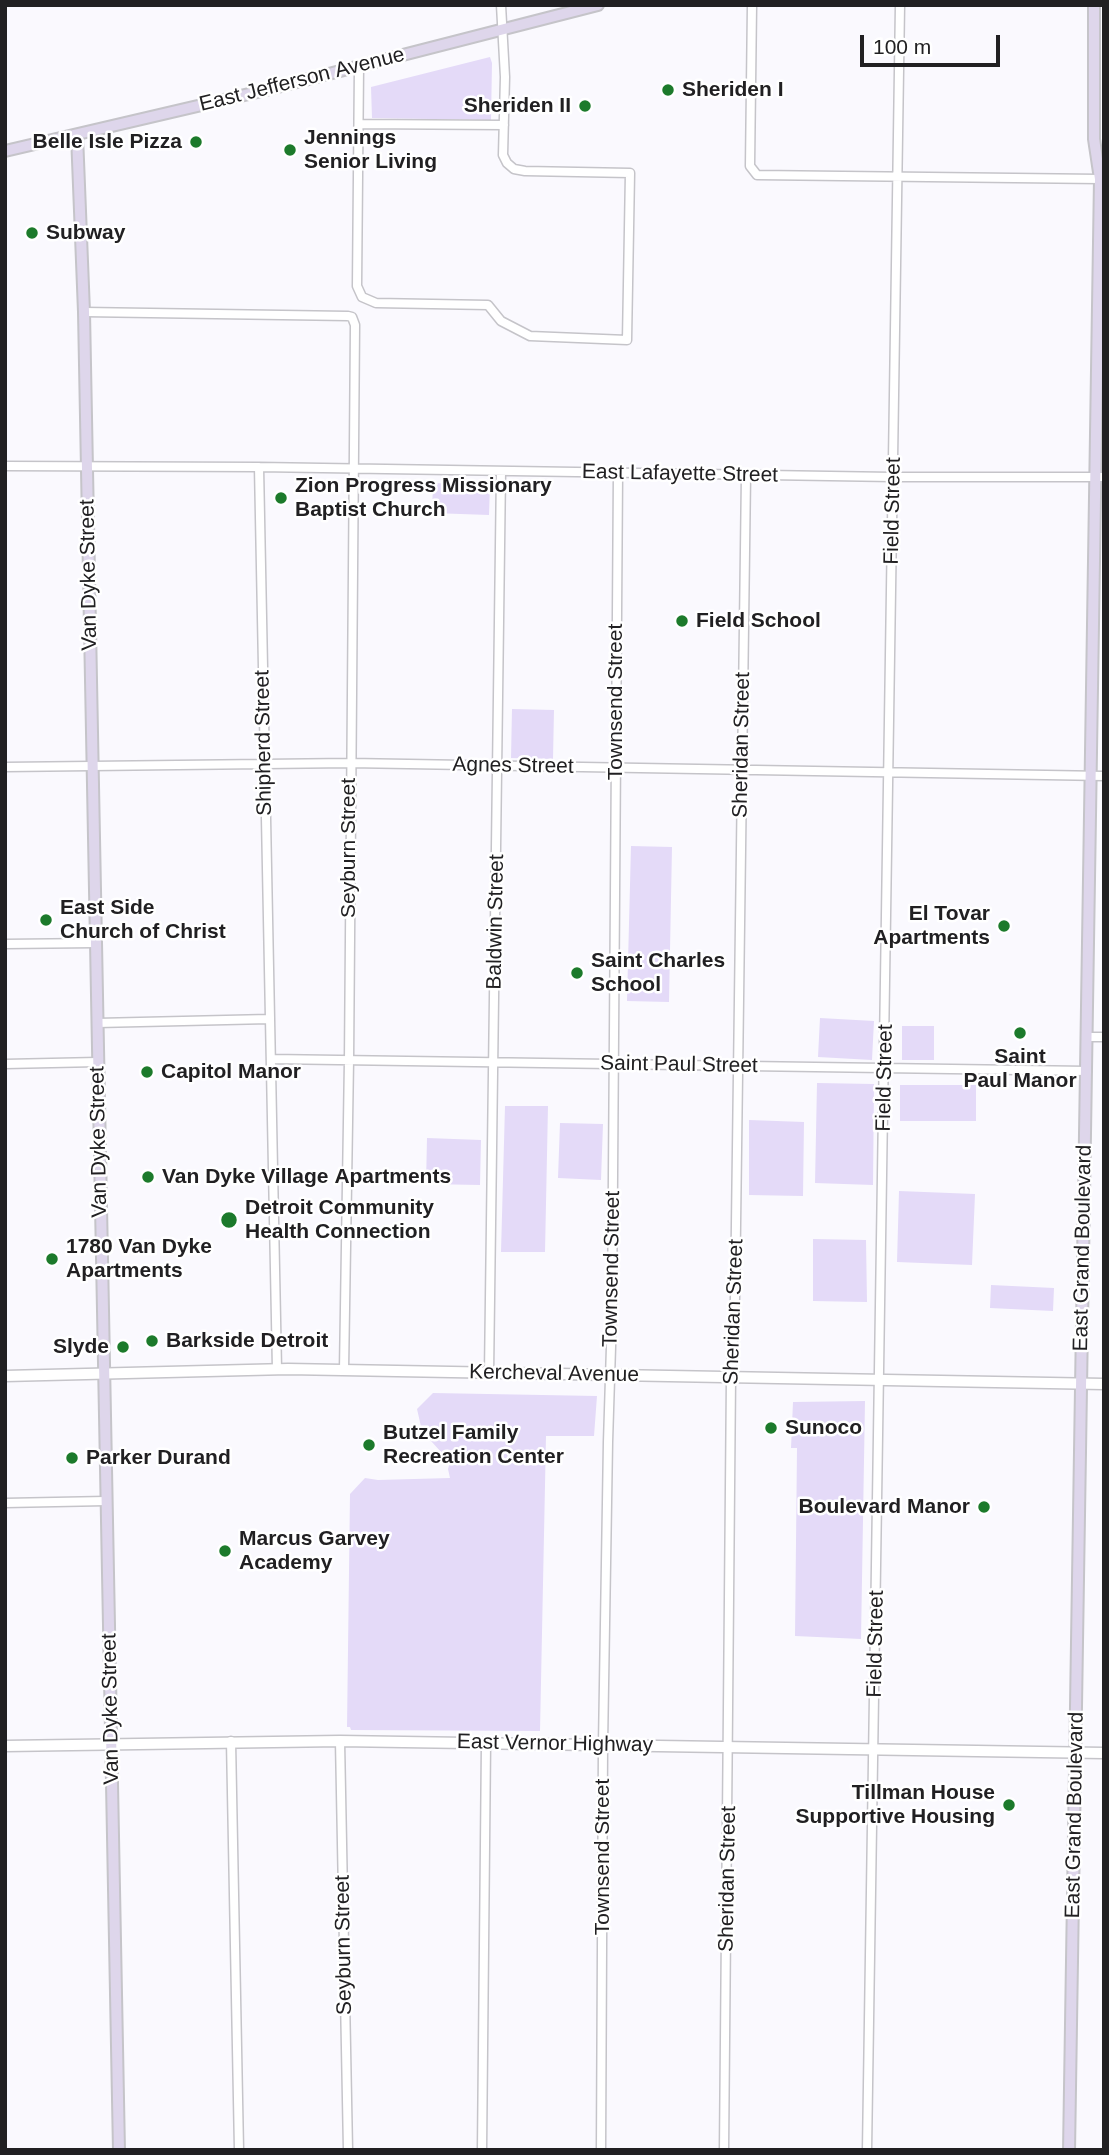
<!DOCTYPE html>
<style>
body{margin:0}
#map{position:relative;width:1109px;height:2155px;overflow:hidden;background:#faf9fe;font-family:Arial,sans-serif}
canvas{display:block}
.frame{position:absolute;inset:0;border:7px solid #212022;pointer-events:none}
.scale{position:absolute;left:860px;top:35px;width:140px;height:32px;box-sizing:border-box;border:4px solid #212022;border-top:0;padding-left:9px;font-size:21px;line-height:24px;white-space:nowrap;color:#212022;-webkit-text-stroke:5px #fff;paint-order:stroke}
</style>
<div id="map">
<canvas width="1109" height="2155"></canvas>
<div class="frame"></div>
<div class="scale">100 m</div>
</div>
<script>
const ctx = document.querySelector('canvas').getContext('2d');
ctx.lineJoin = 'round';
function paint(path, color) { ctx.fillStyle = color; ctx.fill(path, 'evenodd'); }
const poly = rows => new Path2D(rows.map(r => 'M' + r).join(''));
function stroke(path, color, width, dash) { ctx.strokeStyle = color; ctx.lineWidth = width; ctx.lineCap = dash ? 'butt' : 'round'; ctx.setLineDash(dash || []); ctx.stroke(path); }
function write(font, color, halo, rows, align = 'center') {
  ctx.font = font + ' Arial,sans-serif'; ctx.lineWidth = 5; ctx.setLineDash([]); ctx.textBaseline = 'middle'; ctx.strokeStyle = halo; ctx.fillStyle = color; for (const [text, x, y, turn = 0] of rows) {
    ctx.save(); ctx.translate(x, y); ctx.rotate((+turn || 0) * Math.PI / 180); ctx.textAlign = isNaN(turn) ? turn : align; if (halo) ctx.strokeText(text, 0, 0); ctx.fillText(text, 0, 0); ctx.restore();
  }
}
const green = poly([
 [490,57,492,63,491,120,372,118,371,87],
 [433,483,490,485,489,515,432,513],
 [512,709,554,710,553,759,511,758],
 [631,846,672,847,669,1002,627,1001],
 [820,1018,874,1021,872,1060,818,1057],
 [902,1026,934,1026,934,1060,902,1060],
 [817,1083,874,1084,873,1185,815,1183],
 [900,1085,976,1085,976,1121,900,1121],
 [505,1106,548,1106,545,1252,501,1252],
 [749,1120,804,1122,803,1196,749,1195],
 [560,1123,603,1124,601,1180,558,1178],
 [427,1138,481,1140,480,1185,426,1184],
 [899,1191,975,1194,972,1265,897,1262],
 [813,1239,866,1240,867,1302,813,1301],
 [991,1285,1054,1288,1053,1311,990,1308],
 [433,1393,597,1396,594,1436,546,1436,540,1731,351,1730,350,1727,347,1727,350,1494,365,1478,378,1480,450,1478,448,1469,450,1462,422,1431,417,1409],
 [865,1401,861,1639,795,1636,797,1448,791,1448,793,1402]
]);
const minor = poly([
 [752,5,750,166,757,175,1100,179],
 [359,66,357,286,362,297,376,303,488,305,501,321,530,336,627,340,630,173,525,171,514,169,507,163,503,155,505,77,501,5],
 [359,124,504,125],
 [84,312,348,316,352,317,355,325,349,1060,344,1370],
 [5,466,259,467,893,477,1104,477],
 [259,467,277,1369],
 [5,767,350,763,1104,776],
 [5,944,96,943],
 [97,1023,269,1019],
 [1088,1037,1104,1037],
 [271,1059,1087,1071],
 [5,1064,98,1062],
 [489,1373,501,471],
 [5,1503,106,1501],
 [231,1741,239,2150],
 [340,1741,348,2150],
 [482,2150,486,1743],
 [601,2150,603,1745,608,1442,612,1315,618,473],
 [724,2150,731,1377,735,1298,746,475],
 [867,2150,900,5]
]);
const tertiary = poly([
 [5,1376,288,1369,1104,1384],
 [5,1746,340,1741,1104,1753]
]);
const secondary = poly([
 [77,135,84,312,119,2150],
 [5,151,266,90,598,5],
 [1069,2150,1100,179,1094,139,1094,5]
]);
const markers = [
 [668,90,7,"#1c7a2b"],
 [585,106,7,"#1c7a2b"],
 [196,142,7,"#1c7a2b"],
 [290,150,7,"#1c7a2b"],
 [32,233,7,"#1c7a2b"],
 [281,498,7,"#1c7a2b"],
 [682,621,7,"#1c7a2b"],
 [46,920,7,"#1c7a2b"],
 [1004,926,7,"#1c7a2b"],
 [577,973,7,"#1c7a2b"],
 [1020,1033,7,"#1c7a2b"],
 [147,1072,7,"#1c7a2b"],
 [148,1177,7,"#1c7a2b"],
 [229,1220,9,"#1c7a2b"],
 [52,1259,7,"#1c7a2b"],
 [152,1341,7,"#1c7a2b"],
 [123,1347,7,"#1c7a2b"],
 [771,1428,7,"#1c7a2b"],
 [369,1445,7,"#1c7a2b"],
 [72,1458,7,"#1c7a2b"],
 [984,1507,7,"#1c7a2b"],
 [225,1551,7,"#1c7a2b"],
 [1009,1805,7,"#1c7a2b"]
];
const streetNames = [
 ["East Jefferson Avenue",302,80,-14],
 ["East Lafayette Street",680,474,1],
 ["Field Street",893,511,-89],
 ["Van Dyke Street",89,575,-91],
 ["Townsend Street",616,702,-90],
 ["Shipherd Street",264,743,-91],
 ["Sheridan Street",742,745,-89],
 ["Agnes Street",513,766,1],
 ["Seyburn Street",349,848,-90],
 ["Baldwin Street",496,922,-89],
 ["Saint Paul Street",679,1065,1],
 ["Field Street",885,1078,-89],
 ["Van Dyke Street",99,1142,-91],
 ["East Grand Boulevard",1083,1248,-89],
 ["Townsend Street",612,1269,-89],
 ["Sheridan Street",734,1312,-88],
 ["Kercheval Avenue",554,1374,1],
 ["Field Street",876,1644,-89],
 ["Van Dyke Street",111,1709,-91],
 ["East Vernor Highway",555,1744,1],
 ["East Grand Boulevard",1075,1815,-89],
 ["Townsend Street",603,1857,-90],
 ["Sheridan Street",728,1879,-89],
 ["Seyburn Street",344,1945,-91]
];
const poiNames = [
 ["Sheriden I",682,90],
 ["Sheriden II",571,106,"right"],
 ["Jennings",304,138],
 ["Senior Living",304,162],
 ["Belle Isle Pizza",182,142,"right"],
 ["Subway",46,233],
 ["Zion Progress Missionary",295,486],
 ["Baptist Church",295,510],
 ["Field School",696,621],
 ["East Side",60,908],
 ["Church of Christ",60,932],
 ["El Tovar",990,914,"right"],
 ["Apartments",990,938,"right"],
 ["Saint Charles",591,961],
 ["School",591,985],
 ["Saint",1020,1057,"center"],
 ["Paul Manor",1020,1081,"center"],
 ["Capitol Manor",161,1072],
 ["Van Dyke Village Apartments",162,1177],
 ["Detroit Community",245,1208],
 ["Health Connection",245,1232],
 ["1780 Van Dyke",66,1247],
 ["Apartments",66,1271],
 ["Barkside Detroit",166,1341],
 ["Slyde",109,1347,"right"],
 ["Sunoco",785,1428],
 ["Butzel Family",383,1433],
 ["Recreation Center",383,1457],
 ["Parker Durand",86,1458],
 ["Boulevard Manor",970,1507,"right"],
 ["Marcus Garvey",239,1539],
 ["Academy",239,1563],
 ["Tillman House",995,1793,"right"],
 ["Supportive Housing",995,1817,"right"]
];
paint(green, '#e4daf8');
stroke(minor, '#c5c4c9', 11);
stroke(tertiary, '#c5c4c9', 13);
stroke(secondary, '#c5c4c9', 14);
stroke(minor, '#fff', 8);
stroke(tertiary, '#fff', 10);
stroke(secondary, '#ded6eb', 10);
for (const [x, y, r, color] of markers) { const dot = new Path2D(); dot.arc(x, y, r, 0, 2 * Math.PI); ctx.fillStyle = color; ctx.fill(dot); stroke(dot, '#fff', 2.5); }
write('21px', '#212022', '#fff', streetNames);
write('bold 21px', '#212022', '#fff', poiNames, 'left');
</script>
